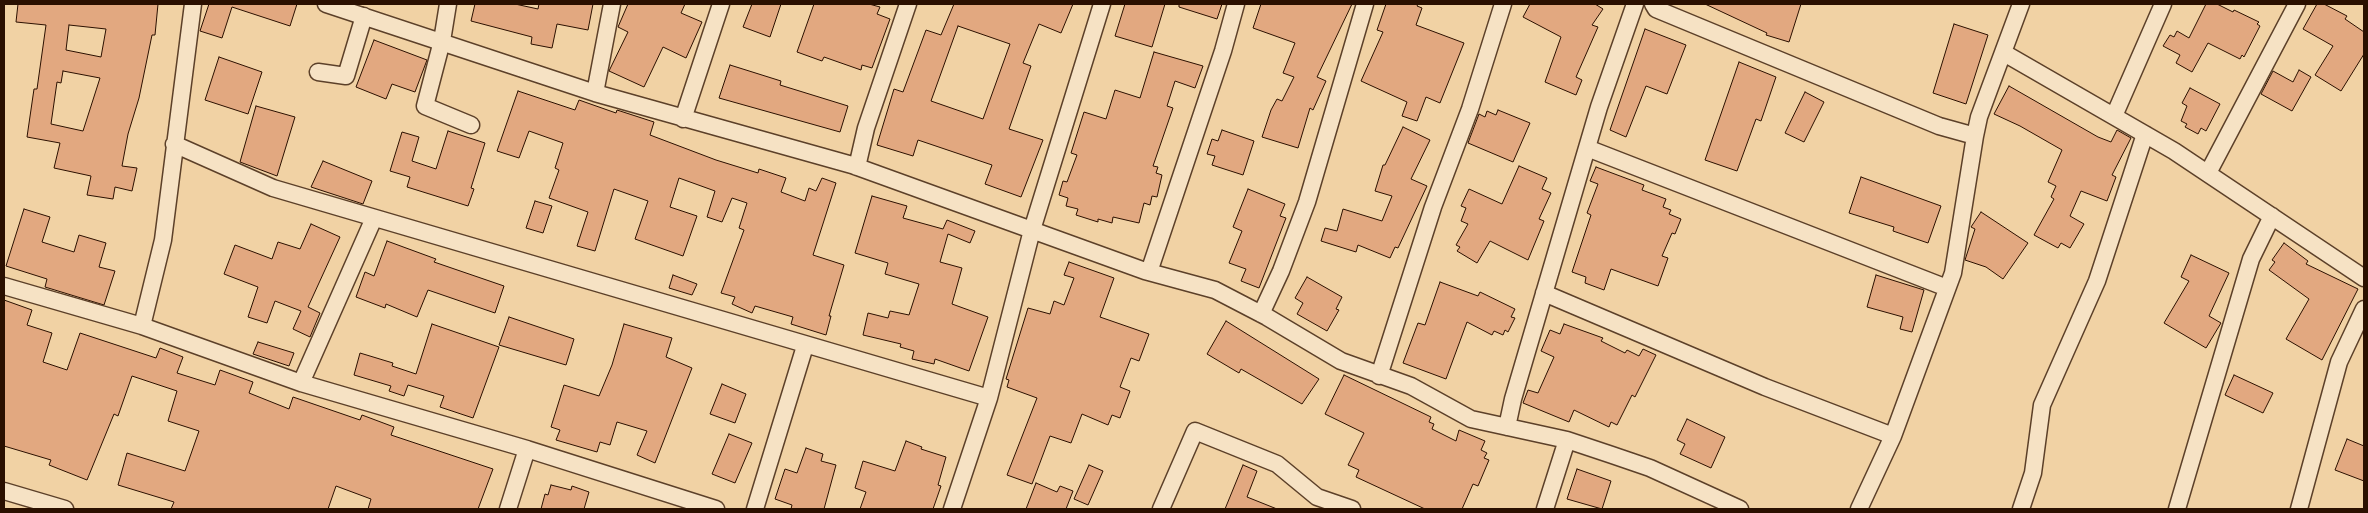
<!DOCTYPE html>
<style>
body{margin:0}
#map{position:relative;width:2368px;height:513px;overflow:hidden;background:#f1d2a4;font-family:"EB Garamond",serif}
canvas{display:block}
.frame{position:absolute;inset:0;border:5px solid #2b1000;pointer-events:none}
</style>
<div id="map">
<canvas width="2368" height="513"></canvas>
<div class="frame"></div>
</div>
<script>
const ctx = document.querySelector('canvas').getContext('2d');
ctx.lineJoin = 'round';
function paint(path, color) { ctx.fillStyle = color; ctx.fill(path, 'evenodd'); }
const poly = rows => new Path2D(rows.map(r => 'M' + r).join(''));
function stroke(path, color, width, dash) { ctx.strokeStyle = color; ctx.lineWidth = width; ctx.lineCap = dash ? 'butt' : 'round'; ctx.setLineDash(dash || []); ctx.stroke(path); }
const building = poly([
 [18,4,158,4,155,35,152,35,139,98,128,134,122,166,137,168,132,191,115,187,113,199,87,195,91,176,54,168,60,143,27,137,34,89,37,89,46,25,16,22,18,4],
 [69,25,106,29,101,57,66,50,69,25],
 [63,71,100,78,83,131,51,124,57,82,61,83,63,71],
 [209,4,297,4,290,26,232,7,222,38,200,31,209,4],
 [475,4,515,4,538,9,539,4,593,4,588,30,557,24,552,48,531,44,532,37,471,21,475,4],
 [628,4,685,4,681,13,702,22,686,58,663,47,644,87,609,71,628,32,618,27,628,4],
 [752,4,781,4,770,37,743,27,752,4],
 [814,4,869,4,880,7,877,14,890,19,872,68,862,65,861,70,824,57,822,61,797,52,814,4],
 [954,4,1073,4,1061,33,1039,24,1023,63,1031,66,1009,129,1043,140,1021,197,985,184,992,165,918,140,913,156,877,145,894,89,903,92,926,30,941,35,954,4],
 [958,26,1010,44,983,119,931,101,958,26],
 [1125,4,1165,4,1152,47,1115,36,1125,4],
 [1179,4,1222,4,1217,19,1179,7,1179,4],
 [1261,4,1352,4,1317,77,1326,81,1313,110,1310,108,1298,148,1262,137,1271,110,1277,99,1282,101,1294,77,1283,73,1295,43,1253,28,1261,4],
 [1386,4,1418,4,1417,6,1422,8,1416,25,1464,43,1440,103,1426,97,1417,121,1402,116,1407,102,1361,81,1383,32,1377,30,1386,4],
 [1530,4,1595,4,1603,9,1592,25,1598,27,1576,77,1582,80,1576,95,1545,82,1561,37,1523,17,1530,4],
 [1705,4,1801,4,1789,42,1766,35,1767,33,1705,4],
 [2206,4,2217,4,2233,12,2234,10,2259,22,2257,24,2260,26,2244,57,2242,55,2240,59,2208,43,2192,72,2176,63,2180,55,2163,46,2170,35,2174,37,2177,31,2189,38,2206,4],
 [2317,4,2324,4,2347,16,2345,19,2364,32,2364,54,2341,91,2315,75,2333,46,2303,29,2317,4],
 [1954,24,1988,35,1966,104,1933,93,1954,24],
 [1645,29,1686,45,1667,94,1646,86,1626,137,1610,130,1645,29],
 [374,40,427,60,415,92,392,84,386,99,356,87,374,40],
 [1154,52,1203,66,1195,88,1175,81,1167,106,1173,108,1153,166,1158,167,1156,173,1162,175,1157,197,1152,196,1150,205,1144,203,1139,223,1113,217,1112,223,1098,219,1098,222,1076,215,1078,209,1066,206,1068,198,1059,195,1063,181,1067,182,1077,155,1071,153,1084,112,1106,119,1115,90,1140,98,1154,52],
 [219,57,262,72,248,114,205,100,219,57],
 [1739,62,1776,77,1761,121,1756,119,1737,171,1705,160,1739,62],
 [730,65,781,81,780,85,848,106,840,132,719,98,730,65],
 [2299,70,2311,77,2292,111,2261,94,2273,71,2293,82,2299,70],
 [2009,86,2098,137,2111,142,2117,130,2131,138,2112,175,2116,177,2107,201,2081,191,2070,216,2084,224,2070,248,2061,243,2058,248,2034,235,2054,199,2051,197,2056,186,2048,182,2062,150,2020,126,1994,114,2009,86],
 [2190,88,2220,104,2206,131,2201,128,2198,134,2185,127,2187,124,2181,121,2187,106,2182,103,2190,88],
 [518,91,575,110,579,100,616,113,617,110,654,122,650,135,716,160,758,173,759,169,786,178,781,192,805,201,809,188,816,191,822,178,836,183,813,255,844,265,829,316,831,316,826,335,791,324,793,317,755,306,752,313,732,304,735,297,721,293,744,230,739,228,747,203,732,198,722,222,707,217,715,191,679,178,670,207,697,216,683,256,635,239,648,201,614,189,595,251,577,246,588,212,549,198,559,170,555,168,563,143,529,131,519,158,497,151,518,91],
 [1805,92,1824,102,1804,142,1785,133,1805,92],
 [256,106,295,117,277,176,240,162,256,106],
 [1498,110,1530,123,1513,162,1468,143,1479,114,1485,117,1487,111,1496,115,1498,110],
 [1403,127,1430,140,1411,179,1427,186,1398,248,1395,247,1390,258,1358,245,1356,252,1321,241,1325,228,1337,231,1343,209,1382,221,1392,196,1375,191,1383,165,1385,165,1403,127],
 [1222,130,1254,141,1243,175,1212,165,1215,156,1207,154,1212,139,1218,141,1222,130],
 [448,131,485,143,471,188,474,189,468,206,407,187,410,177,390,171,402,132,419,137,412,161,436,169,448,131],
 [323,161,372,181,363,204,311,187,323,161],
 [1519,166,1547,178,1542,189,1551,193,1539,219,1544,221,1528,260,1490,241,1477,263,1457,251,1460,247,1456,245,1468,224,1461,221,1466,208,1461,206,1469,189,1502,204,1519,166],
 [1596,167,1644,185,1642,190,1666,199,1663,207,1671,210,1669,214,1681,219,1675,234,1672,233,1662,256,1668,258,1658,286,1611,269,1604,290,1585,283,1586,277,1572,272,1591,215,1587,213,1598,184,1590,181,1596,167],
 [1861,177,1941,206,1928,243,1893,231,1894,227,1849,213,1861,177],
 [1248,189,1285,204,1280,216,1286,218,1259,288,1241,281,1246,269,1229,263,1242,231,1233,227,1248,189],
 [872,196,907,206,903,218,943,229,947,220,975,231,970,243,948,234,940,262,962,268,952,304,988,317,969,371,935,359,934,364,912,359,914,351,900,347,901,344,863,335,868,313,888,318,890,311,909,315,919,284,885,274,888,263,855,253,872,196],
 [535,201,552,206,543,233,526,228,535,201],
 [24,209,50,217,42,242,74,252,79,235,106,243,99,267,115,271,104,305,45,287,47,279,6,266,24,209],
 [1981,212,2028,243,2003,279,1986,267,1965,260,1975,229,1971,227,1981,212],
 [311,224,340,237,308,307,320,313,310,337,293,329,301,311,275,301,267,323,248,317,258,287,224,274,235,245,272,259,278,242,300,249,311,224],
 [387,241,436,259,434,262,504,286,495,313,428,290,417,317,386,304,385,308,356,297,365,272,374,276,387,241],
 [2284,243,2308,261,2306,264,2358,289,2322,360,2286,339,2309,299,2269,270,2275,262,2272,260,2284,243],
 [2191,255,2229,273,2209,316,2221,323,2206,348,2164,323,2189,281,2181,277,2191,255],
 [1069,262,1114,278,1100,317,1149,334,1139,361,1131,358,1120,387,1130,391,1120,418,1112,415,1108,425,1082,414,1071,443,1050,436,1032,484,1007,475,1037,398,1007,387,1009,380,1006,379,1028,308,1050,314,1054,301,1064,305,1074,278,1064,275,1069,262],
 [673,275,697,284,692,295,669,288,673,275],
 [1876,275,1924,290,1912,332,1900,329,1903,317,1867,307,1876,275],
 [1307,277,1342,297,1336,309,1339,310,1327,331,1297,314,1303,303,1295,298,1307,277],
 [1440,282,1478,296,1480,292,1515,309,1511,317,1515,318,1508,332,1505,330,1503,335,1494,331,1492,335,1467,322,1446,379,1403,363,1418,323,1425,325,1440,282],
 [4,300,32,310,27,325,52,333,43,362,67,370,80,333,156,358,160,348,183,357,177,373,215,385,220,370,253,382,249,393,289,409,293,397,360,420,362,415,394,427,391,435,493,469,478,509,368,509,371,499,336,486,328,509,171,509,174,502,118,485,127,453,185,471,199,431,168,421,177,391,132,376,118,416,114,414,87,480,49,465,51,460,4,446,4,300],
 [509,317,574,339,566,365,499,345,509,317],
 [1226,321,1319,379,1302,404,1241,369,1239,373,1207,354,1226,321],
 [432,324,499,347,473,418,440,407,444,396,408,385,404,396,389,391,391,386,354,375,360,353,393,363,392,366,416,374,432,324],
 [624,324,672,338,666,357,692,368,655,463,637,455,647,431,617,422,610,445,600,442,597,452,556,440,560,430,551,427,564,385,599,396,612,365,624,324],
 [1564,324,1603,338,1601,341,1625,353,1627,350,1639,356,1643,349,1656,355,1635,397,1632,395,1617,425,1611,422,1609,427,1574,410,1569,422,1523,403,1528,390,1538,393,1554,357,1541,351,1550,330,1560,334,1564,324],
 [258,342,294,353,289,366,253,354,258,342],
 [1344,375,1431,417,1429,422,1434,424,1432,429,1456,441,1459,430,1485,441,1481,450,1487,453,1484,458,1489,460,1478,486,1473,484,1462,509,1425,509,1356,477,1359,470,1348,465,1364,433,1325,414,1344,375],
 [2234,375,2273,393,2263,413,2225,395,2234,375],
 [722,384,746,394,735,423,710,414,722,384],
 [1687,419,1725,437,1711,468,1680,454,1685,444,1677,440,1687,419],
 [729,434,752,443,735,483,712,474,729,434],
 [2347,439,2364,446,2364,481,2335,470,2347,439],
 [906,441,922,447,921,449,946,457,938,485,941,486,933,509,860,509,866,492,855,488,863,461,895,471,906,441],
 [806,448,823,454,821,461,836,465,824,509,791,509,792,505,775,499,785,469,797,473,806,448],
 [1089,465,1103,471,1088,505,1074,499,1089,465],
 [1243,465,1257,471,1247,497,1277,509,1225,509,1243,465],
 [1577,469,1611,481,1602,509,1567,499,1577,469],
 [1036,483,1057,492,1060,486,1073,491,1066,509,1026,509,1036,483],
 [551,485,571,490,572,486,589,492,584,509,541,509,545,494,548,495,551,485]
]);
const minor = poly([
 [326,4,595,93,852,165,1145,271,1215,290,1267,317,1341,361,1411,386,1471,419,1567,440,1612,455,1650,468,1740,509],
 [448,4,442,41,425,106,471,125],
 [1653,4,1656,9,1939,126,1975,136,1953,273,1893,436,1859,509],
 [2004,53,2174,151,2364,278],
 [318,72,346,76,364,16],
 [595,93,612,4],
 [2114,116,2163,4],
 [683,119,721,4],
 [1975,136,1979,117,2021,4],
 [174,144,273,188,989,398],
 [1587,148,1947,288],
 [857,167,866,128,908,4],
 [2208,173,2297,4],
 [1149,272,1223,51,1236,4],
 [4,286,142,326,301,383,527,449,716,509],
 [1544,293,1765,387,1893,436],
 [1261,314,1281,271,1307,202,1365,4],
 [142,326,163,240,193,4],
 [1379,376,1433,207,1470,109,1503,4],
 [301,383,374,218],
 [1507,427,1513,399,1599,107,1635,4],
 [4,491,65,509],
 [508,509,527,449],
 [755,509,805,346],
 [952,509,989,398,1032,230,1102,4],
 [1161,509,1195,431,1277,464,1317,497,1352,509],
 [1545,509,1567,440],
 [2021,509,2033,473,2042,405,2097,281,2145,134],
 [2177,509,2251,259,2272,216],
 [2299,509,2339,362,2364,309]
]);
paint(building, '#e2a880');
stroke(building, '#2b1000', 1);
stroke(minor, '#5c4029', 19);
stroke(minor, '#f6e2c4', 16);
</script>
